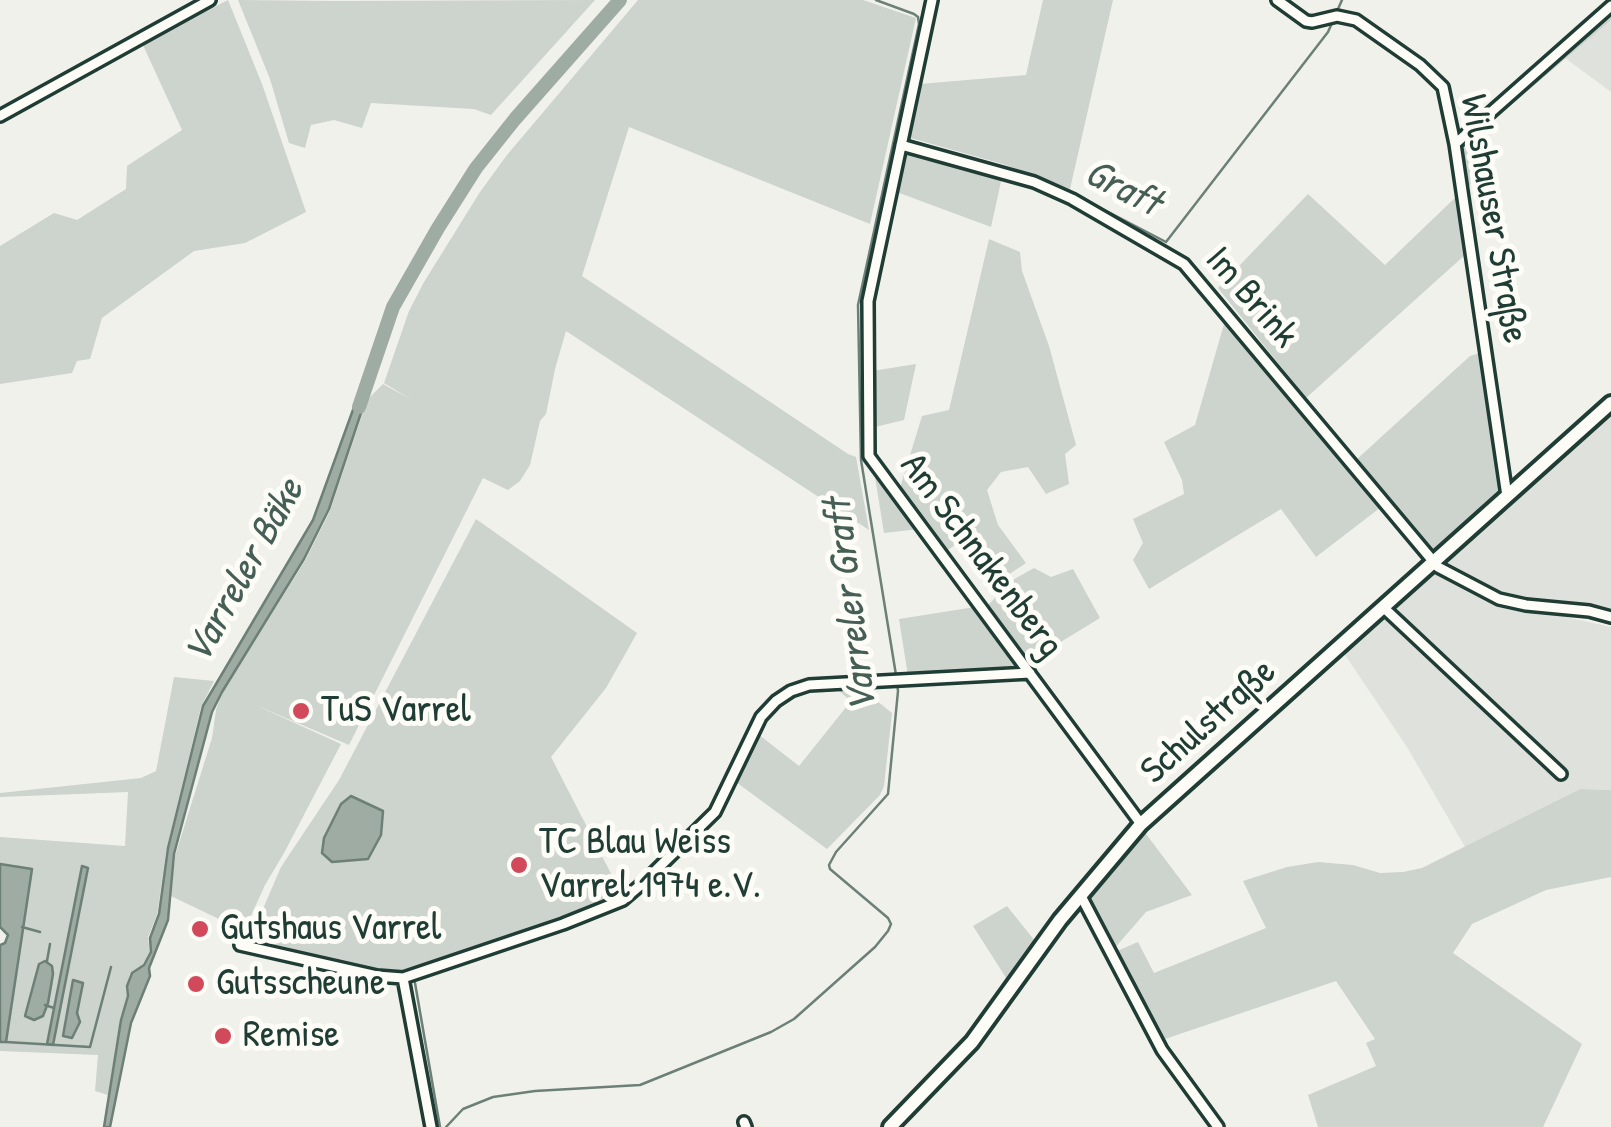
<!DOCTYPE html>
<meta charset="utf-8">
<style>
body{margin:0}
canvas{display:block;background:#f0f1eb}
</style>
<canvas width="1611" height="1127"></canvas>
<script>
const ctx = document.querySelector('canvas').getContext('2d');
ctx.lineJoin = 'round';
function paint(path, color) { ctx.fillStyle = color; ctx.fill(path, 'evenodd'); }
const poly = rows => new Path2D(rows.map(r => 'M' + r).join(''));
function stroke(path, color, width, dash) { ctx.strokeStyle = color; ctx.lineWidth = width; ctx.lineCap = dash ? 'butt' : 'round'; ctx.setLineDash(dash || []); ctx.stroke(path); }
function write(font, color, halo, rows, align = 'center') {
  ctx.font = font + ' "Patrick Hand",sans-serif'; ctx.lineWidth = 10; ctx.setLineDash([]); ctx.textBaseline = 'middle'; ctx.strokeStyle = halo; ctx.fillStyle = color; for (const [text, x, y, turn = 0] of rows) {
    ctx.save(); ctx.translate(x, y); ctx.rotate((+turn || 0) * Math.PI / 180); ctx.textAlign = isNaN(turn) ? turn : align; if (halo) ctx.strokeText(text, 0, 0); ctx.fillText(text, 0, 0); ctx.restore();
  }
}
const built = poly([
 [1611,11,1611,92,1561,55],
 [1611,408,1611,610,1598,607,1503,597,1439,562],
 [1432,572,1471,592,1498,602,1611,627,1611,790,1580,789,1465,847,1407,747,1343,652]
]);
const green = poly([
 [228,0,262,84,306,212,245,243,194,251,102,318,90,359,77,361,72,373,0,384,0,246,54,213,77,220,126,189,127,166,182,130,142,43],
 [238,0,335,1,595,0,491,115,474,109,371,103,362,128,334,120,311,125,305,148,289,143,270,79],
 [638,0,863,0,916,18,870,224,629,127,582,276,848,454,856,457,869,530,566,331,555,369,546,414,540,421,530,465,520,481,508,490,483,478,349,745,253,704,341,744,284,853,265,885,244,931,171,896,175,856,212,738,216,710,222,693,305,561,330,511,367,400,383,384,412,400,384,383,409,311,424,282,480,192,507,155],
 [1043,0,1113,0,1070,189,1006,165,907,137,920,84,1026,75],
 [1611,6,1611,20,1471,139,1489,166,1466,189,1456,134],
 [908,152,1002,177,991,227,894,191,901,157],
 [1308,194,1385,265,1458,195,1466,254,1306,398,1218,288],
 [989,239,1020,252,1022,271,1049,346,1076,445,1065,454,1069,484,1046,494,1028,467,1001,472,987,490,998,525,1026,563,1002,579,969,536,946,551,900,488,922,416,949,410],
 [1226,317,1381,507,1316,557,1281,509,1149,589,1133,560,1143,543,1133,519,1184,494,1182,480,1164,442,1195,425],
 [1480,353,1503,492,1434,556,1356,460,1470,356],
 [916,364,904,420,871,428,872,371],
 [878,475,919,529,884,533,875,477],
 [476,519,637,633,606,688,551,757,622,895,404,973,379,970,250,939,281,867,339,780],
 [351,796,382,811,324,838,341,804],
 [1034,568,1051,577,1073,569,1100,618,1028,662,985,608,998,595,995,590],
 [975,607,1024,672,908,676,899,619],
 [174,677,214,681,201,707,166,852,157,915,148,937,150,953,142,965,130,973,126,986,127,996,120,1020,108,1095,95,1091,98,1055,0,1051,0,1042,5,1042,32,869,0,864,0,837,125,846,128,792,0,797,0,793,141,778,156,771],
 [83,866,88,868,53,1044,47,1043],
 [857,685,892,713,884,786,880,795,827,849,736,782,758,734,799,766,851,701,833,686],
 [1580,789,1611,790,1611,877,1546,890,1472,924,1453,953,1582,1044,1543,1127,1318,1127,1308,1095,1376,1066,1366,1043,1375,1039,1336,981,1162,1040,1117,951,1138,942,1154,973,1266,928,1243,881,1287,867,1318,862,1353,865,1380,873,1403,872,1422,868],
 [1143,830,1192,895,1146,912,1113,950,1084,896],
 [1007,906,1035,941,1010,984,973,926]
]);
const water = poly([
 [364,391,366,398,329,509,304,559,222,692,212,712,174,854,168,920,149,968,150,976,131,1023,110,1127,104,1127,121,1020,128,996,127,986,132,973,144,965,151,952,150,938,159,914,168,848,203,706,313,520,358,396,364,391],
 [351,796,383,811,381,835,368,859,332,862,322,853,324,838,341,804,351,796],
 [0,864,32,869,6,1042,0,1042,0,945,5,943,8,935,0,927,0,864],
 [82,866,88,868,53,1045,47,1044,82,866],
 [45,961,52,966,53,974,48,1003,43,1016,34,1020,25,1016,39,964,45,961],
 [73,980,83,983,77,1013,80,1022,72,1038,63,1036,73,980]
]);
const stream = poly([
 [876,0,914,14,918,17,919,24,858,305,861,460,896,675],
 [1338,9,1342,0],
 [908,140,1030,177],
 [1047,183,1068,191,1166,242,1328,32,1332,23],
 [22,927,40,932],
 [47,961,50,944],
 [415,983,440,1127],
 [45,1005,54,1008],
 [6,1042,90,1047,111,967],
 [446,1127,463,1109,493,1097,535,1091,640,1085,771,1032,794,1019,875,947,888,931,891,924,888,918,830,869,829,865,836,852,888,794,898,691,897,683]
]);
const river = poly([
 [359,407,393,307,438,228,476,168,515,119,620,0]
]);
const street = poly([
 [932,0,868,301,869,456,1141,824],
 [1277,0,1306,21,1312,22,1337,16,1356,20,1420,65,1443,87,1455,144,1507,496],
 [0,116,210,0],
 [1455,144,1611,6],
 [901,145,1034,182,1072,199,1184,264,1438,567,1499,599,1526,605,1589,611,1611,617],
 [1383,607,1561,774],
 [1081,896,1162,1050,1218,1127],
 [240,945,377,976,403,978,563,924,623,900,644,882,715,812,761,717,776,701,791,691,809,685,1030,673],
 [403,978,431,1127],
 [744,1122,746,1127]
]);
const secondary = poly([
 [890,1127,972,1042,1060,920,1141,824,1611,403]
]);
const markers = [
 [301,711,10,"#d1495b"],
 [519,865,10,"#d1495b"],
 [200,929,10,"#d1495b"],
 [196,984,10,"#d1495b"],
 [223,1036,10,"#d1495b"]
];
const streetNames = [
 ["Wilshauser Straße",1493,219,80],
 ["Im Brink",1251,298,49],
 ["Am Schnakenberg",981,556,53],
 ["Schulstraße",1209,722,-42]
];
const poiNames = [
 ["TuS Varrel",321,711],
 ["TC Blau Weiss",539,843],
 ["Varrel 1974 e.V.",539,887],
 ["Gutshaus Varrel",220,929],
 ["Gutsscheune",216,984],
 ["Remise",243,1036]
];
const waterNames = [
 ["Graft",1122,189,27],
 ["Varreler Bäke",245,572,-61],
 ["Varreler Graft",852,606,-97]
];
paint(built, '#dfe2dc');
paint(green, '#cdd3cd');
paint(water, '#9faca4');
stroke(water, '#6c8077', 2.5);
stroke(stream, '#6c8077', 2.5);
stroke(river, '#9faca4', 14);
stroke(street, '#1f3d34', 16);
stroke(secondary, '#1f3d34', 20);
stroke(street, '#fdfcf7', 9);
stroke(secondary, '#fdfcf7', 12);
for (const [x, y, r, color] of markers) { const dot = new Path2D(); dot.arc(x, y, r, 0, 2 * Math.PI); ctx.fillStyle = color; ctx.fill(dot); stroke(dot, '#fdfcf7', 4); }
write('38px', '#1f3d34', '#fdfcf7', streetNames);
write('38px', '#1f3d34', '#fdfcf7', poiNames, 'left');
write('italic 40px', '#455e56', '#fdfcf7', waterNames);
</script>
